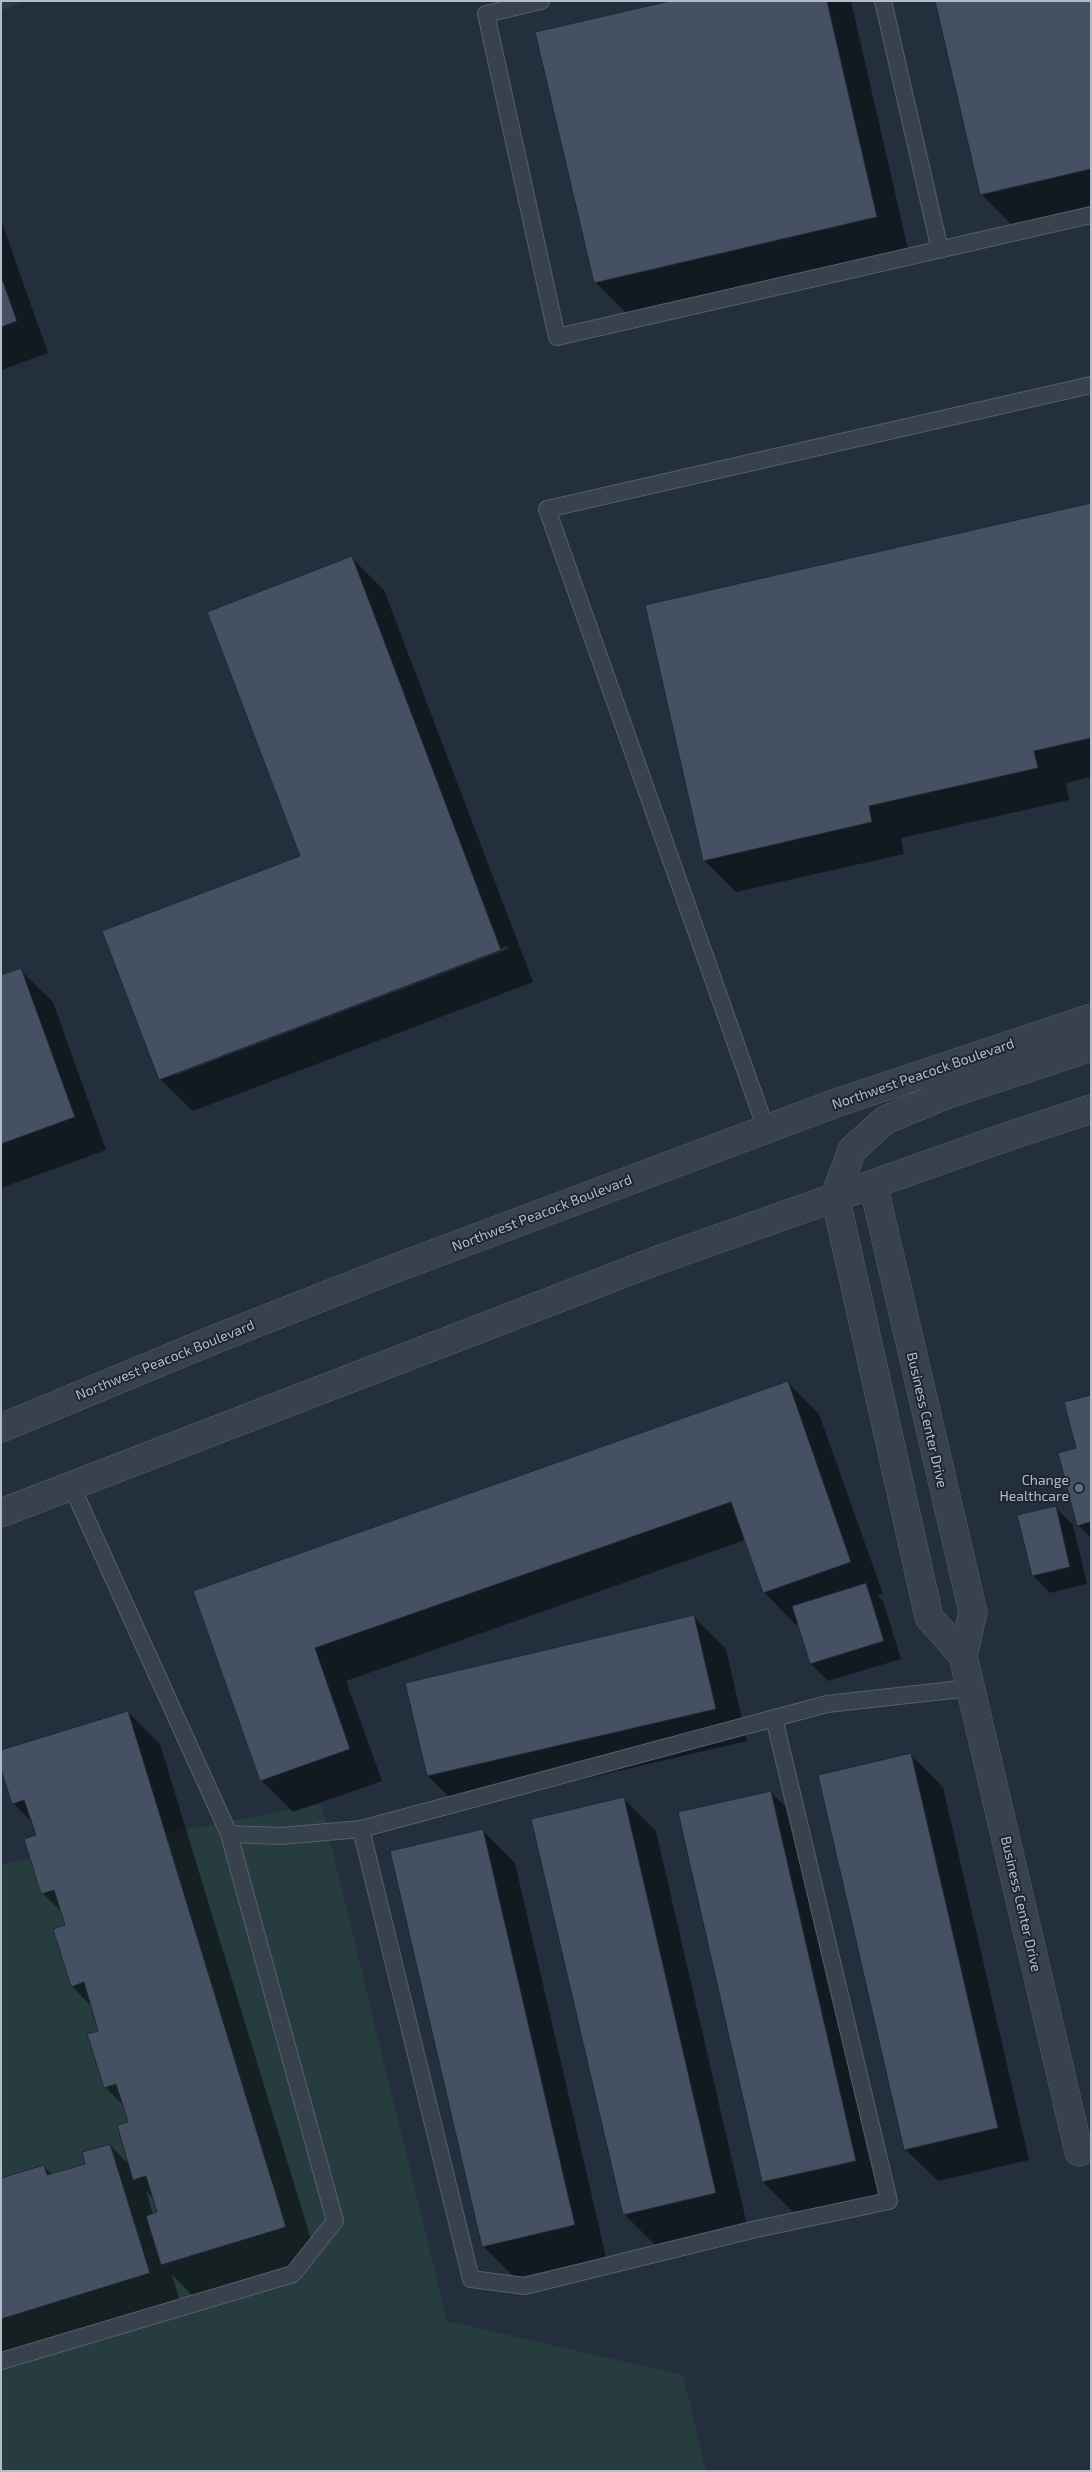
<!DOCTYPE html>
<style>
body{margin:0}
#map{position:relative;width:1092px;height:2472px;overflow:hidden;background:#242f3e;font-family:"Exo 2",sans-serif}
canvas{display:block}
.frame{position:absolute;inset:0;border:2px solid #b4bcc9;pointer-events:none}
</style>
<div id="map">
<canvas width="1092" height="2472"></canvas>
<div class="frame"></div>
</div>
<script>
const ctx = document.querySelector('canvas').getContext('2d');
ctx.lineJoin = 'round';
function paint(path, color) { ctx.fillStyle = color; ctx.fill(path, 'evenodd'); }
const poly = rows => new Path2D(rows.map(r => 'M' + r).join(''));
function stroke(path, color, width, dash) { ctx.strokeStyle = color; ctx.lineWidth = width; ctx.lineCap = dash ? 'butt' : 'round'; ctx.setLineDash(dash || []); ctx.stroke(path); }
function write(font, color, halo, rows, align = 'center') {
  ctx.font = font + ' "Exo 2",sans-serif'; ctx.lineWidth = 4; ctx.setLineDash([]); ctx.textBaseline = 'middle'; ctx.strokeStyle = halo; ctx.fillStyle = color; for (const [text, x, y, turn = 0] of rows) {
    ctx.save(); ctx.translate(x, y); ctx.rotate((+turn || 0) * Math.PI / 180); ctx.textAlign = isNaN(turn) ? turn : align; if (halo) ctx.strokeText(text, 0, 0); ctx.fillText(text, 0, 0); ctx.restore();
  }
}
const green = poly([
 [1,1,25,1,1,11],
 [321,1804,447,2321,683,2375,706,2471,1,2471,1,1864]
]);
const shadow = poly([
 [676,1,851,1,908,249,627,314,595,282],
 [1091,1,1091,208,1013,226,981,194],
 [1,220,48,353,1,370],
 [1091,505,1091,777,1066,783,1069,800,901,838,904,854,736,892,704,860],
 [352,558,384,590,533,982,193,1111,160,1079,301,856],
 [507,946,508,949,176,1075,176,1072],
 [20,970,53,1002,106,1150,1,1188,1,977],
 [787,1382,819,1414,883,1594,877,1596,883,1601,901,1659,828,1681,811,1664,798,1624,796,1625,764,1592,745,1540,346,1681,382,1781,293,1812,261,1780,195,1591],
 [1091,1396,1091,1538,1078,1525,1078,1449],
 [1055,1507,1073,1525,1087,1584,1050,1593,1033,1575],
 [694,1617,726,1649,747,1741,460,1808,428,1776],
 [128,1712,160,1744,317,2259,194,2297,172,2275,181,2305,1,2360,1,2179,44,2166,52,2175,87,2164,110,2145,130,2166,130,2123,125,2107,105,2087,100,2031,92,2007,72,1986,66,1926,62,1912,42,1893,37,1836,33,1823,13,1803],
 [146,2191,154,2199,159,2213,153,2215],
 [911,1755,943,1787,1029,2160,938,2181,905,2149],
 [771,1792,803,1824,887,2193,795,2214,763,2182,679,1813],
 [624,1799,656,1831,747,2225,656,2246,624,2214],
 [483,1831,515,1863,606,2257,515,2278,483,2246]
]);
const building = poly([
 [670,1,827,1,877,217,594,283,535,32,670,1],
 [935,1,1091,1,1091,169,980,195,935,1],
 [1,276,17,321,1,327,1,276],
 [1091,503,1091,738,1034,751,1038,768,869,806,872,822,703,861,645,605,1091,503],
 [352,556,501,950,159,1080,102,931,300,856,207,612,352,556],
 [21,968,75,1117,1,1144,1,975,21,968],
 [788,1381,851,1562,763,1593,731,1502,315,1648,350,1749,260,1781,193,1591,788,1381],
 [1091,1395,1091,1524,1090,1522,1077,1526,1058,1453,1076,1448,1064,1402,1091,1395],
 [1056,1506,1070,1567,1032,1576,1017,1515,1056,1506],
 [866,1583,884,1641,810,1664,792,1606,866,1583],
 [694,1615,716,1709,427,1776,405,1683,694,1615],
 [128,1711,286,2227,161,2265,146,2216,157,2212,146,2176,133,2180,117,2125,128,2122,116,2084,104,2088,87,2034,98,2031,84,1982,71,1987,53,1929,65,1925,54,1890,41,1894,24,1839,36,1835,24,1800,12,1804,1,1769,1,1750,128,1711],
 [911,1753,998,2128,904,2150,818,1775,911,1753],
 [771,1791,856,2161,762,2182,678,1812,771,1791],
 [624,1797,716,2193,623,2215,531,1819,624,1797],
 [483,1829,575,2225,482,2247,390,1851,483,1829],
 [110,2144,150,2273,1,2319,1,2178,44,2165,47,2175,85,2164,82,2152,110,2144]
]);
const service = poly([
 [541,1,486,14,557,337,1091,215],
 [883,1,940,250],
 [766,1129,547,509,1091,385],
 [72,1487,229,1834,281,1836,361,1829,827,1704,970,1688],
 [361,1829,471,2279,525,2286,752,2230,889,2201,774,1718],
 [1,2361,293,2274,335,2221,229,1834]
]);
const minor = poly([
 [873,1184,973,1612,963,1656,1079,2152],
 [835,1196,929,1617,963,1656]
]);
const tertiary = poly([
 [835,1196,852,1150,885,1120,943,1096,1091,1047],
 [1,1428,213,1340,388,1271,836,1103,1091,1018],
 [1,1513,658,1260,1012,1135,1091,1109]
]);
const markers = [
 [1079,1488,5,"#5c6f8a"]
];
const streetNames = [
 ["Northwest Peacock Boulevard",923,1074,-19],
 ["Northwest Peacock Boulevard",542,1213,-21],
 ["Northwest Peacock Boulevard",165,1360,-22],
 ["Business Center Drive",927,1420,77],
 ["Business Center Drive",1021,1904,77]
];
const poiNames = [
 ["Change",1069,1480],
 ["Healthcare",1069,1496]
];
paint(green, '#263c3f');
paint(shadow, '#0007');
paint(building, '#455162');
stroke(building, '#1f2835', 1);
stroke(service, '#565f6c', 18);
stroke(minor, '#565f6c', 29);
stroke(tertiary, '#565f6c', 29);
stroke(service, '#38414e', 16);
stroke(minor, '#38414e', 28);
stroke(tertiary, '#38414e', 28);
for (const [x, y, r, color] of markers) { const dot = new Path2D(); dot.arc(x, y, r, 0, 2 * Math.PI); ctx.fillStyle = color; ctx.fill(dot); stroke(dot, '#1d2633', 2); }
write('14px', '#b4bcc9', '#1d2633', streetNames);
write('14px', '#b4bcc9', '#1d2633', poiNames, 'right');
</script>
